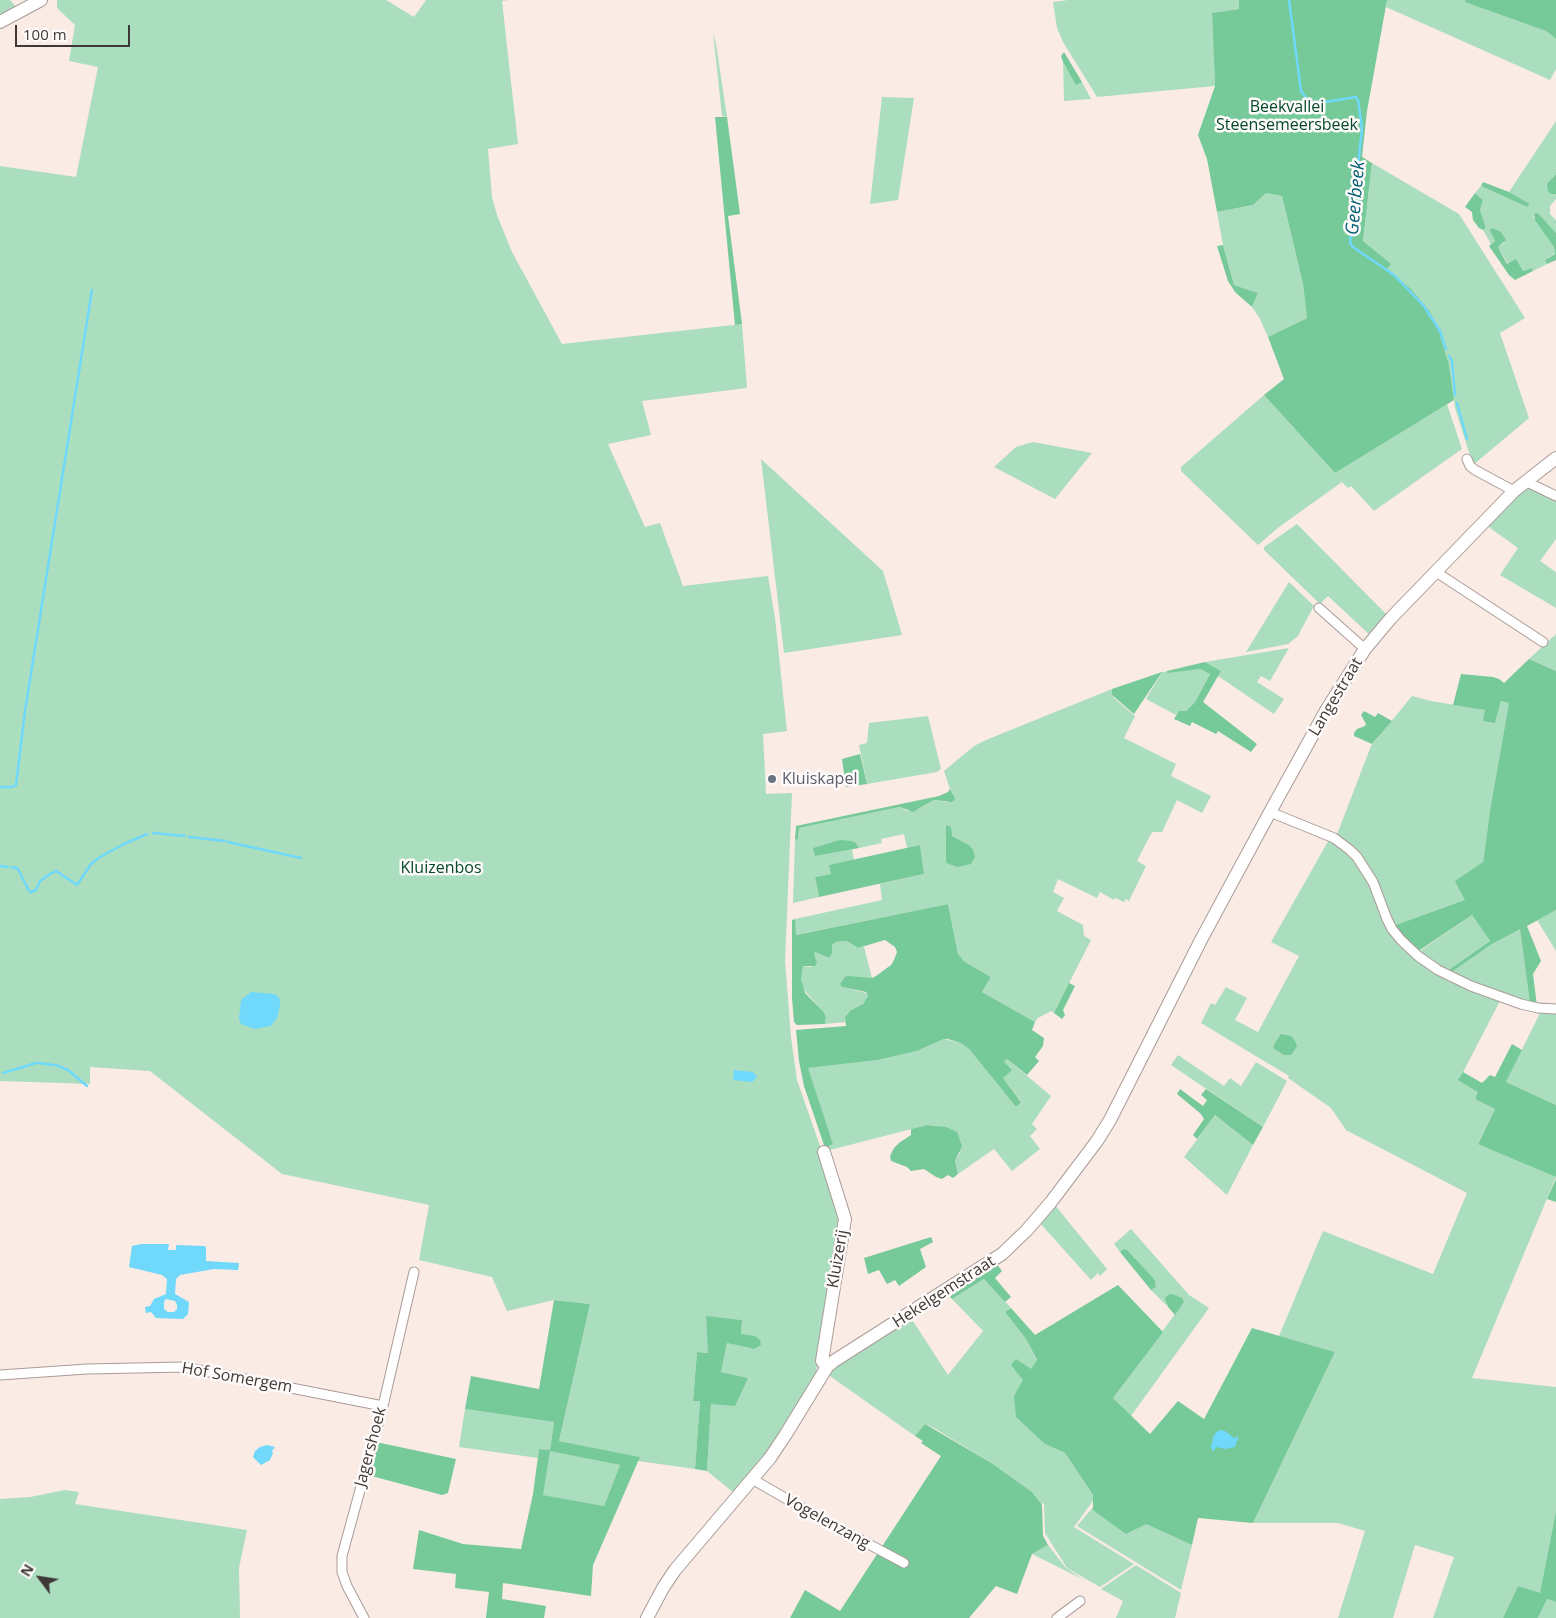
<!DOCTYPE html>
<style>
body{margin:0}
#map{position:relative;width:1556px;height:1618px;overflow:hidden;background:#faebe5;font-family:"Open Sans",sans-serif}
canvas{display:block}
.north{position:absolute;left:15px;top:1553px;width:50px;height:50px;-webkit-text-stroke:4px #fefbfa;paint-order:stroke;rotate:301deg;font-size:14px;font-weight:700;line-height:20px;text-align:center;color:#3e3836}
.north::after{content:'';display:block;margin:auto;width:18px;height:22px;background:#3e3836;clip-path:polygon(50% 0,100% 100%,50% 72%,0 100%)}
.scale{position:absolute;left:15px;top:25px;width:115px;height:22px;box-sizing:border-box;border:2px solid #3e3836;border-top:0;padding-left:6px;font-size:15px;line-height:18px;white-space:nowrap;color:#3e3836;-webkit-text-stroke:4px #fefbfa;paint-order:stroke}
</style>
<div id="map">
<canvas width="1556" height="1618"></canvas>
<div class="north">N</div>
<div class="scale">100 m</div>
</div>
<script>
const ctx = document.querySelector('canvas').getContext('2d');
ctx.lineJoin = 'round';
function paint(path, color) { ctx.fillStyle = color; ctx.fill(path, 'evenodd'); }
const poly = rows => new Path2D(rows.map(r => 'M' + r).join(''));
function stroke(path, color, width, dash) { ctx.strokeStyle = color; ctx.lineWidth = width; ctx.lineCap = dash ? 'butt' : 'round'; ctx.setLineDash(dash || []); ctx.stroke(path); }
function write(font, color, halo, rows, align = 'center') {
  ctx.font = font + ' "Open Sans",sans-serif'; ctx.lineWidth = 5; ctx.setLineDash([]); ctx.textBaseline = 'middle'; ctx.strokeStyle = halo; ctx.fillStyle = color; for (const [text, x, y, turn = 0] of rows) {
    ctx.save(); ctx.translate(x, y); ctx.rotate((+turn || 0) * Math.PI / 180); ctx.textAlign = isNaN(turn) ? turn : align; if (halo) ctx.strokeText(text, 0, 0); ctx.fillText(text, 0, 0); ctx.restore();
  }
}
const green = poly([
 [0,0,10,0,17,8,0,16],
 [57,0,386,0,414,17,426,0,508,0,502,1,518,144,488,149,492,197,497,215,512,252,562,344,742,324,747,388,642,401,651,435,608,444,645,527,660,523,683,586,768,576,775,618,787,731,763,734,766,794,792,793,785,961,791,1037,797,1080,820,1146,842,1224,816,1373,776,1442,734,1493,707,1471,711,1404,748,1378,721,1372,727,1343,754,1349,741,1334,742,1320,706,1317,709,1353,697,1352,693,1400,700,1401,695,1469,638,1461,639,1457,559,1441,590,1304,554,1300,507,1311,492,1277,419,1260,429,1205,282,1174,150,1071,90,1067,90,1084,0,1081,0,166,76,177,98,67,69,61,75,25,57,8],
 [1068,0,1239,0,1239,9,1212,13,1215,86,1097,97,1063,42,1057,28,1053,2],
 [1387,0,1466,0,1466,2,1546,31,1556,39,1556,69,1550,80,1386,7],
 [713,32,716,44,727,117,722,116],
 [1063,62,1076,84,1082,82,1091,99,1064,101],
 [882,97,914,98,898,200,870,204],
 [1556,121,1556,174,1552,178,1551,194,1556,194,1556,199,1550,206,1550,214,1556,220,1556,233,1538,213,1533,216,1555,247,1555,253,1545,260,1547,264,1533,271,1532,268,1523,271,1508,264,1498,247,1505,242,1490,231,1495,241,1491,244,1483,230,1486,228,1480,210,1483,200,1475,193,1481,186,1527,207,1530,204,1509,192],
 [1372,163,1459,214,1525,318,1500,333,1529,418,1473,465,1455,408,1449,365,1410,288,1386,268,1390,264,1363,241],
 [1266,193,1282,196,1303,284,1307,318,1268,337,1259,317,1252,307,1258,293,1234,285,1223,245,1217,212,1253,205],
 [1264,395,1335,473,1447,404,1462,449,1374,511,1351,486,1348,488,1342,482,1279,527,1258,545,1181,471,1181,467],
 [1033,442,1092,453,1055,499,994,467,1016,447],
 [761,459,883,571,902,635,784,653],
 [1526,487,1556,501,1556,539,1540,561,1556,572,1556,608,1500,575,1518,548,1486,525],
 [1297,524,1388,616,1371,636,1328,596,1320,604,1264,550,1264,547],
 [1289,582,1314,606,1302,628,1298,636,1288,644,1246,652],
 [1556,634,1556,671,1529,659],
 [1289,648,1270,681,1261,676,1257,682,1284,699,1274,714,1218,676,1221,671,1205,662],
 [1200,669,1210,674,1195,702,1186,711,1179,711,1176,715,1146,699,1162,672],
 [1112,689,1112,695,1114,698,1135,716,1124,738,1176,764,1171,776,1211,796,1202,813,1177,800,1162,832,1152,832,1137,861,1146,866,1129,901,1126,899,1124,902,1115,898,1114,900,1100,892,1097,898,1058,879,1053,892,1064,898,1057,911,1083,925,1084,936,1091,940,1054,1013,1051,1011,1038,1018,1035,1022,982,992,991,977,965,962,958,954,948,904,795,935,795,919,882,900,880,884,924,874,920,845,907,848,904,834,881,839,882,843,859,848,856,843,815,856,852,849,854,860,830,865,831,874,815,877,819,897,793,903,795,840,798,839,799,828,900,807,907,811,919,809,934,800,948,802,953,793,950,789,944,771,974,746,986,740],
 [952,836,969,845,957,867,946,863],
 [1412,696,1431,701,1485,710,1495,723,1501,701,1509,703,1491,804,1483,862,1466,900,1393,926,1380,891,1336,837,1371,746],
 [928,716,941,769,937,772,867,784,859,745,867,743,869,723],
 [1330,838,1353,857,1371,884,1385,920,1421,961,1501,999,1459,1080,1479,1092,1475,1099,1495,1109,1478,1143,1556,1177,1472,1378,1556,1387,1556,1511,1540,1594,1518,1586,1503,1618,1433,1618,1454,1557,1415,1545,1393,1618,1338,1618,1365,1531,1338,1523,1253,1523,1335,1352,1279,1336,1323,1231,1433,1274,1467,1193,1346,1130,1331,1108,1288,1078,1289,1076,1201,1023,1211,1003,1215,1005,1226,987,1247,998,1235,1020,1258,1032,1299,956,1271,942],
 [1556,910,1556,951,1537,920],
 [1472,915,1490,941,1446,972,1417,953],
 [1520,928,1530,1004,1449,974,1492,944],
 [847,941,858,948,864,947,872,978,864,978,842,987,866,993,868,996,863,1004,851,1010,845,1017,846,1022,825,1024,826,1017,823,1011,803,989,801,979,803,966,811,967,816,960,813,954,815,952,827,957,832,953,832,945,836,942],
 [1544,1012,1556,1012,1556,1105,1506,1082,1540,1013],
 [944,1039,961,1043,969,1049,1016,1107,1021,1101,1003,1078,1004,1062,1007,1059,1051,1096,1032,1124,1037,1129,1030,1136,1040,1149,1012,1171,994,1149,958,1174,955,1161,960,1153,939,1126,927,1125,826,1151,825,1148,833,1144,807,1068,878,1060,917,1051],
 [1178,1055,1224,1086,1230,1078,1241,1086,1256,1062,1287,1081,1263,1127,1171,1065],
 [1215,1115,1253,1145,1227,1195,1184,1157],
 [1054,1204,1107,1269,1100,1276,1098,1273,1091,1280,1039,1222],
 [1131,1229,1189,1295,1209,1308,1131,1416,1113,1398,1184,1302,1166,1304,1168,1307,1151,1290,1156,1287,1155,1280,1123,1249,1120,1252,1114,1244],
 [984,1279,1011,1308,1005,1312,1026,1339,1037,1361,1014,1396,1045,1444,1065,1453,1093,1495,1093,1501,1074,1527,1134,1564,1100,1587,1067,1568,1045,1533,1044,1504,1043,1503,1041,1504,1032,1492,993,1464,934,1428,925,1424,915,1436,827,1374,833,1367,911,1318,948,1375,983,1331,952,1299],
 [465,1409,554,1422,550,1450,620,1465,604,1506,542,1495,550,1450,539,1449,538,1458,459,1447],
 [65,1490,79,1492,75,1504,247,1530,239,1568,240,1618,0,1618,0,1499,30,1497],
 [1093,1507,1093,1510,1146,1524,1192,1545,1181,1590,1077,1526],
 [1048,1545,1066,1568,1084,1580,1032,1554],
 [1136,1565,1181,1593,1175,1618,1116,1618,1123,1601,1101,1589],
 [1547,1599,1556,1602,1556,1618,1538,1618]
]);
const forest = poly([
 [1239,0,1387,0,1367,111,1362,157,1372,163,1363,241,1391,264,1387,269,1410,288,1430,312,1439,332,1449,365,1454,400,1335,473,1264,395,1284,379,1268,337,1307,318,1303,284,1282,196,1266,193,1253,205,1217,212,1207,159,1198,135,1215,86,1212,13,1239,9],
 [1466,0,1556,0,1556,39,1546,31,1465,2],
 [1064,52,1082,82,1076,85,1063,62,1061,56],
 [715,117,727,117,740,214,728,216,742,324,735,325],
 [1556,174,1556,194,1551,194,1548,191,1547,184],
 [1483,182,1509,192,1530,204,1527,207,1481,186],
 [1475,193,1483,200,1480,210,1486,228,1483,230,1479,228,1473,220,1472,212,1465,207],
 [1538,213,1556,233,1556,260,1547,264,1545,260,1555,254,1555,251,1554,247,1535,220,1534,214],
 [1492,228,1501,232,1506,240,1498,247,1507,264,1516,259,1523,271,1532,268,1533,271,1515,280,1509,275,1489,246,1495,241,1490,231],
 [1223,245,1234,285,1258,293,1252,307,1235,292,1228,281,1217,246],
 [1529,659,1556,671,1556,910,1527,926,1541,961,1533,974,1537,1006,1530,1004,1520,929,1492,944,1449,974,1446,972,1490,941,1472,915,1417,952,1393,926,1465,900,1455,881,1483,862,1491,804,1509,703,1501,701,1495,723,1483,721,1485,710,1453,705,1461,674,1493,677,1499,679,1504,683],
 [1205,662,1221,671,1203,702,1257,744,1251,752,1218,731,1216,734,1192,722,1190,726,1174,719,1179,711,1186,711,1195,702,1210,674,1200,669,1167,673,1167,671],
 [1162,672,1134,714,1112,695,1112,689],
 [1364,711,1375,717,1378,713,1392,721,1372,744,1354,736,1354,733,1357,729,1365,726,1366,724,1361,715],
 [860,754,867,784,846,787,842,759],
 [950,789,954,796,955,799,952,802,934,800,913,812,900,807,799,828,798,839,795,840,796,826,939,796,948,792],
 [946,825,951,827,952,836,969,845,973,850,975,857,971,864,957,867,946,863],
 [840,840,851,841,856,843,859,848,815,856,813,848],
 [920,845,924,874,819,897,815,877,831,874,829,865],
 [948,904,958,954,965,962,991,977,982,992,1035,1022,1032,1030,1044,1038,1043,1046,1035,1057,1039,1061,1027,1075,1007,1059,1004,1062,1012,1070,1003,1078,1021,1102,1016,1107,969,1049,961,1043,948,1039,944,1039,917,1051,878,1060,808,1068,833,1144,825,1148,804,1086,799,1061,796,1030,846,1026,845,1017,851,1010,863,1004,868,996,866,992,842,987,840,984,845,977,848,976,872,978,876,976,891,965,894,960,897,952,895,947,885,940,858,948,847,941,836,942,832,945,832,953,830,957,827,957,815,952,814,954,817,963,815,966,803,966,801,979,805,993,823,1011,826,1017,825,1024,797,1025,794,1022,792,998,792,920,795,919,796,935],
 [1069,983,1075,986,1063,1010,1065,1015,1062,1019,1054,1013],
 [1281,1034,1291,1036,1295,1041,1297,1046,1291,1055,1284,1055,1273,1048,1275,1043],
 [1512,1044,1522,1050,1506,1082,1556,1105,1556,1177,1478,1144,1495,1109,1475,1099,1478,1092,1458,1080,1463,1072,1482,1083,1490,1075,1495,1077],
 [1180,1089,1203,1106,1207,1100,1201,1095,1206,1089,1263,1127,1253,1145,1215,1115,1197,1139,1193,1135,1204,1119,1201,1114,1177,1094],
 [927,1125,946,1127,957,1132,962,1146,955,1161,958,1174,953,1178,948,1175,942,1179,936,1177,924,1169,911,1171,907,1167,891,1161,890,1156,894,1148,899,1143,911,1135,911,1129],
 [1556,1179,1556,1202,1547,1199],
 [931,1237,933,1242,920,1249,926,1267,899,1286,895,1280,887,1284,879,1270,868,1274,864,1258],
 [1123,1249,1127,1250,1155,1280,1156,1287,1151,1290,1120,1252],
 [996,1263,1002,1271,995,1278,1011,1297,1005,1302,984,1279,952,1299,948,1294],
 [1118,1285,1163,1332,1113,1398,1150,1434,1178,1401,1204,1419,1252,1328,1335,1352,1253,1523,1198,1518,1192,1545,1146,1524,1126,1534,1093,1510,1093,1495,1065,1453,1045,1444,1016,1417,1014,1396,1023,1380,1011,1365,1016,1359,1031,1369,1037,1360,1026,1339,1005,1312,1011,1308,1035,1335],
 [1172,1294,1182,1298,1184,1302,1175,1315,1168,1307,1165,1298,1168,1295],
 [554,1300,590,1304,559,1441,640,1457,593,1565,591,1596,503,1583,502,1599,546,1606,544,1618,486,1618,489,1592,455,1588,456,1574,413,1569,419,1530,463,1544,521,1549,533,1494,539,1449,550,1450,554,1422,465,1409,471,1376,539,1389],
 [550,1451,620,1465,604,1506,543,1495],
 [706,1316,742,1320,741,1334,755,1336,760,1340,761,1345,754,1349,727,1343,721,1372,748,1378,735,1406,711,1404,707,1471,695,1469,700,1401,693,1401,697,1352,708,1353],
 [925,1424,993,1464,1032,1492,1042,1505,1043,1536,1048,1545,1032,1554,1017,1594,996,1586,969,1618,790,1618,805,1590,840,1611,941,1456,921,1443,923,1441,915,1436],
 [376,1442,456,1459,448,1493,442,1495,368,1475],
 [1556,1511,1556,1602,1547,1599,1538,1618,1503,1618,1518,1586,1540,1593]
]);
const water = poly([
 [251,992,275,994,280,999,280,1006,277,1018,271,1026,255,1029,241,1024,239,1019,241,1000],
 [734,1070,753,1072,757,1077,752,1082,733,1080],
 [141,1244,169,1244,168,1250,176,1250,176,1245,204,1246,206,1247,206,1261,239,1263,238,1270,214,1269,180,1275,176,1279,175,1294,189,1302,188,1314,183,1319,156,1318,151,1312,146,1313,145,1307,150,1306,154,1299,166,1294,167,1279,162,1275,129,1267,132,1246],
 [166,1299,175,1301,177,1305,177,1309,174,1312,168,1312,164,1309,164,1302],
 [1221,1430,1225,1431,1234,1438,1239,1436,1235,1447,1225,1449,1216,1447,1214,1451,1212,1450,1210,1446,1212,1445,1213,1437,1216,1432],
 [267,1445,275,1447,272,1451,273,1453,270,1460,261,1465,253,1457,255,1451,260,1447]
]);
const stream = poly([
 [1289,0,1301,91,1309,102,1325,102,1356,97,1357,99],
 [1358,100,1362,128,1350,243,1353,247,1394,275,1423,305,1440,331,1446,349],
 [1449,356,1452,361,1455,395],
 [1457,403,1467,439],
 [0,787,12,787,16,785,25,711,92,290],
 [153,833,185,836],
 [189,837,225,841],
 [228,842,301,858],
 [0,866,8,867],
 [12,867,18,869,29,891,31,892,36,890,40,881,50,874,56,871,77,885,91,864,100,857,124,844,147,834],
 [38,1063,54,1065],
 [56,1065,68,1070,87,1086],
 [3,1073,36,1063]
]);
const street = poly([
 [1467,459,1470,466,1475,470,1514,491],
 [1525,481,1556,496],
 [1436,572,1543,642],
 [1319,608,1365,649],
 [1270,812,1334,838,1350,850,1357,857,1373,882,1387,919,1392,929,1401,940,1418,956,1438,970,1471,986,1521,1004,1538,1008,1556,1009],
 [0,1375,87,1369,184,1367,383,1406],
 [752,1479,818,1517,904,1563],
 [364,1618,347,1586,342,1572,342,1556,383,1406,414,1272],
 [1057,1618,1080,1601]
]);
const secondary = poly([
 [0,22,41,0],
 [824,1152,845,1219,822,1361,827,1367],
 [647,1618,663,1588,675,1570,770,1458,786,1434,827,1367,834,1361,1002,1254,1027,1230,1051,1202,1097,1141,1110,1120,1202,938,1270,812,1327,709,1365,649,1391,618,1514,491,1556,458]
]);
const markers = [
 [772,779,5,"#6b7280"]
];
const parkNames = [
 ["Beekvallei",1287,107],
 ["Steensemeersbeek",1287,125],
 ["Kluizenbos",441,868]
];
const streetNames = [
 ["Langestraat",1336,697,-59],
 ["Kluizerij",838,1259,-80],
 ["Hekelgemstraat",944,1292,-33],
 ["Hof Somergem",237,1378,10],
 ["Jagershoek",371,1447,-75],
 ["Vogelenzang",827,1522,29]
];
const worshipNames = [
 ["Kluiskapel",782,779]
];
const waterNames = [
 ["Geerbeek",1356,198,-85]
];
paint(green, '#abdebe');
paint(forest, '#76c999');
paint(water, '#6fd8fb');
stroke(stream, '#6fd8fb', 2.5);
stroke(street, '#aa9b96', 11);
stroke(secondary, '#aa9b96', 14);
stroke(street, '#fff', 9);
stroke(secondary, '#fff', 12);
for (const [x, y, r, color] of markers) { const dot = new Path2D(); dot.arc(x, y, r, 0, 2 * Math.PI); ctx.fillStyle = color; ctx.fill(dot); stroke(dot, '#fefbfa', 2); }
write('16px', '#04492a', '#fefbfa', parkNames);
write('16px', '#3e3836', '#fefbfa', streetNames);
write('16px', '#5b616d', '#fefbfa', worshipNames, 'left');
write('italic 18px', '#005e75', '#fefbfa', waterNames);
</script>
